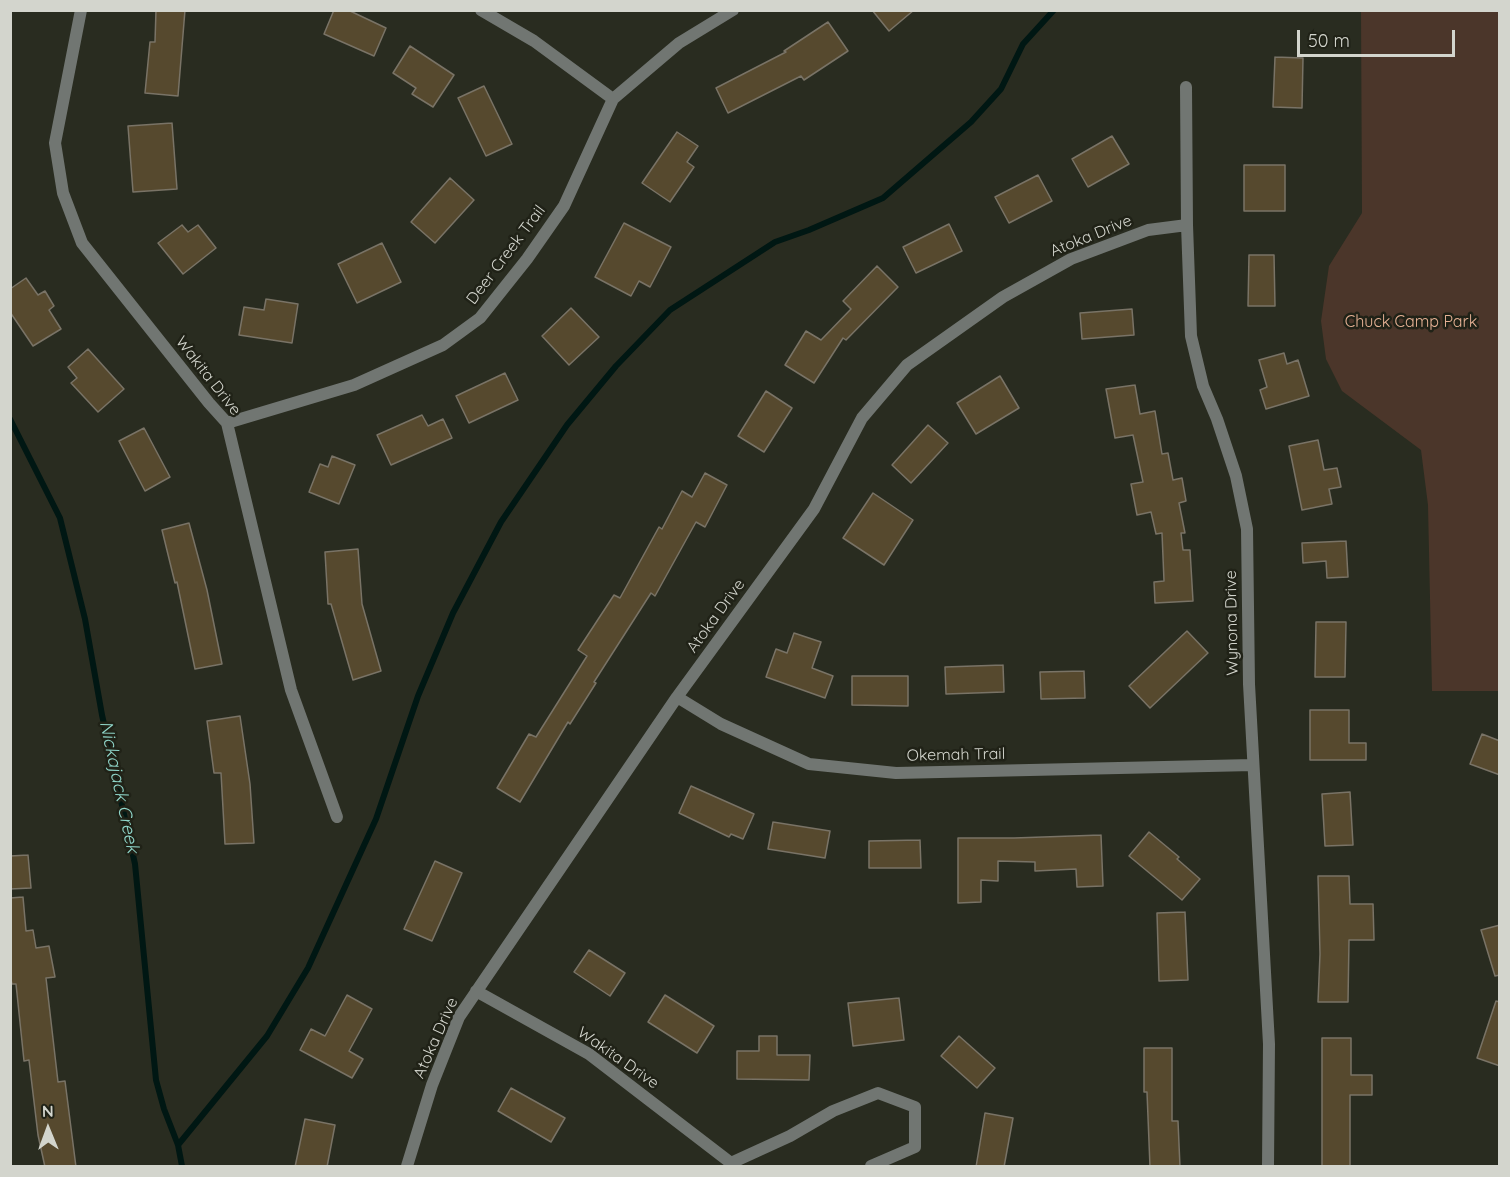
<!DOCTYPE html>
<style>
body{margin:0}
#map{position:relative;width:1510px;height:1177px;overflow:hidden;background:#292c20;font-family:Quicksand,sans-serif}
canvas{display:block}
.frame{position:absolute;inset:0;border:12px solid #d3d5cd;pointer-events:none}
.north{position:absolute;left:18px;top:1099px;width:60px;height:60px;-webkit-text-stroke:4px #202217;paint-order:stroke;rotate:359deg;font-size:16px;font-weight:700;line-height:24px;text-align:center;color:#d3d5cd}
.north::after{content:'';display:block;margin:auto;width:21px;height:27px;background:#d3d5cd;clip-path:polygon(50% 0,100% 100%,50% 72%,0 100%)}
.scale{position:absolute;left:1297px;top:30px;width:158px;height:27px;box-sizing:border-box;border:3px solid #d3d5cd;border-top:0;padding-left:8px;font-size:18px;line-height:21px;white-space:nowrap;color:#d3d5cd;-webkit-text-stroke:4px #202217;paint-order:stroke}
</style>
<div id="map">
<canvas width="1510" height="1177"></canvas>
<div class="frame"></div>
<div class="north">N</div>
<div class="scale">50 m</div>
</div>
<script>
const ctx = document.querySelector('canvas').getContext('2d');
ctx.lineJoin = 'round';
function paint(path, color) { ctx.fillStyle = color; ctx.fill(path, 'evenodd'); }
const poly = rows => new Path2D(rows.map(r => 'M' + r).join(''));
function stroke(path, color, width, dash) { ctx.strokeStyle = color; ctx.lineWidth = width; ctx.lineCap = dash ? 'butt' : 'round'; ctx.setLineDash(dash || []); ctx.stroke(path); }
function write(font, color, halo, rows, align = 'center') {
  ctx.font = font + ' Quicksand,sans-serif'; ctx.lineWidth = 5; ctx.setLineDash([]); ctx.textBaseline = 'middle'; ctx.strokeStyle = halo; ctx.fillStyle = color; for (const [text, x, y, turn = 0] of rows) {
    ctx.save(); ctx.translate(x, y); ctx.rotate((+turn || 0) * Math.PI / 180); ctx.textAlign = isNaN(turn) ? turn : align; if (halo) ctx.strokeText(text, 0, 0); ctx.fillText(text, 0, 0); ctx.restore();
  }
}
const green = poly([
 [1361,11,1499,11,1499,691,1432,691,1428,505,1421,450,1342,391,1326,359,1321,321,1329,266,1362,213]
]);
const stream = poly([
 [10,419,60,518,85,619,102,715,135,864,156,1080,164,1109,178,1145,182,1166],
 [178,1145,267,1036,308,968,376,819,418,696,453,613,501,522,567,425,616,366,670,310,775,242,809,230,883,198,971,122,1001,89,1023,44,1054,10]
]);
const building = poly([
 [156,10,185,10,178,96,145,93,150,42,155,42,156,10],
 [334,10,348,10,386,28,374,56,324,34,334,10],
 [872,10,914,10,889,31,872,10],
 [828,22,848,51,804,80,801,76,728,113,716,88,786,52,784,51,828,22],
 [410,46,454,75,433,107,412,94,416,88,393,73,410,46],
 [1275,57,1303,58,1302,108,1273,107,1275,57],
 [484,86,512,144,486,156,458,98,484,86],
 [172,123,177,189,133,192,128,126,172,123],
 [677,132,698,146,687,162,694,167,670,202,642,183,677,132],
 [1112,136,1129,164,1088,187,1072,159,1112,136],
 [1244,165,1285,165,1285,211,1244,211,1244,165],
 [1038,175,1052,201,1009,223,995,197,1038,175],
 [450,178,474,200,435,243,411,222,450,178],
 [624,223,671,247,650,287,639,281,631,296,595,277,624,223],
 [949,224,962,251,916,273,903,247,949,224],
 [182,225,188,232,198,225,216,248,183,274,158,243,182,225],
 [382,243,401,282,357,303,338,264,382,243],
 [1249,255,1274,255,1275,306,1248,306,1249,255],
 [877,266,898,287,846,340,843,338,814,383,785,365,806,331,821,340,851,309,843,301,877,266],
 [26,278,38,295,45,291,54,306,49,310,61,329,33,346,10,312,10,289,26,278],
 [266,299,298,304,292,343,239,335,244,307,264,310,266,299],
 [571,308,599,337,569,365,542,336,571,308],
 [1132,309,1134,335,1082,339,1080,313,1132,309],
 [88,349,124,389,98,412,71,383,77,378,68,367,88,349],
 [1284,353,1287,364,1298,360,1309,396,1266,409,1260,390,1267,387,1259,360,1284,353],
 [505,373,518,400,469,423,456,396,505,373],
 [1000,376,1019,408,976,434,957,403,1000,376],
 [1135,385,1140,414,1155,411,1162,454,1168,453,1173,480,1182,478,1186,501,1179,503,1185,533,1181,533,1183,550,1190,550,1193,601,1155,603,1154,582,1164,581,1162,533,1156,534,1151,512,1137,515,1131,484,1143,482,1133,435,1115,438,1106,389,1135,385],
 [766,391,792,408,764,452,738,436,766,391],
 [422,415,428,426,443,419,452,438,391,465,377,435,422,415],
 [928,425,948,443,911,483,892,465,928,425],
 [144,428,170,477,145,491,119,441,144,428],
 [1318,440,1324,470,1337,468,1341,487,1329,489,1332,504,1302,510,1289,446,1318,440],
 [332,456,355,465,339,504,309,492,320,464,328,467,332,456],
 [705,473,727,485,705,527,696,522,655,596,651,593,594,682,596,683,570,724,568,722,520,802,497,788,529,734,536,737,587,656,578,650,614,595,620,598,659,527,662,529,682,491,692,497,705,473],
 [873,493,913,520,884,565,843,538,873,493],
 [189,523,207,590,222,664,195,669,177,582,175,583,162,530,189,523],
 [1346,541,1348,577,1327,578,1326,561,1303,563,1302,543,1346,541],
 [358,549,362,604,381,671,353,680,331,604,328,604,325,552,358,549],
 [1316,622,1346,622,1345,677,1315,677,1316,622],
 [1187,631,1208,653,1150,708,1129,686,1187,631],
 [794,633,821,642,812,668,833,676,825,698,766,677,776,649,787,653,794,633],
 [1003,665,1004,692,946,694,945,667,1003,665],
 [1084,671,1085,698,1041,699,1040,672,1084,671],
 [852,676,908,676,908,706,852,705,852,676],
 [1310,710,1349,710,1349,743,1366,743,1366,760,1310,760,1310,710],
 [240,716,250,784,254,843,225,844,221,773,214,773,207,721,240,716],
 [1482,734,1500,741,1500,775,1470,764,1482,734],
 [691,786,754,814,743,839,731,834,729,837,679,813,691,786],
 [1350,792,1353,845,1325,846,1322,794,1350,792],
 [773,822,830,831,825,858,768,849,773,822],
 [1149,832,1179,857,1177,859,1200,879,1182,900,1129,856,1149,832],
 [1101,835,1103,886,1077,887,1076,869,1035,871,1035,862,998,861,998,881,981,880,981,902,958,903,958,838,1014,838,1101,835],
 [920,840,921,868,869,868,869,841,920,840],
 [28,855,31,888,10,889,10,856,28,855],
 [435,861,462,873,432,941,404,929,435,861],
 [1318,876,1349,876,1350,904,1373,904,1374,940,1349,940,1348,1002,1318,1002,1320,954,1318,876],
 [23,897,26,931,33,930,36,948,49,946,55,977,46,978,58,1082,65,1081,76,1167,45,1167,38,1135,29,1060,24,1061,16,984,12,984,10,976,10,898,23,897],
 [1185,912,1188,980,1159,981,1157,913,1185,912],
 [1500,925,1500,975,1495,976,1481,930,1500,925],
 [589,950,625,973,610,996,574,972,589,950],
 [347,995,372,1009,349,1051,363,1059,352,1078,300,1050,311,1029,325,1036,347,995],
 [665,995,714,1026,697,1053,648,1022,665,995],
 [899,998,904,1040,853,1046,848,1003,899,998],
 [1496,1001,1500,1002,1500,1066,1477,1058,1496,1001],
 [759,1036,777,1036,777,1055,810,1055,809,1080,737,1079,737,1051,759,1051,759,1036],
 [959,1036,995,1068,977,1088,941,1056,959,1036],
 [1322,1038,1351,1038,1351,1075,1372,1075,1372,1095,1350,1095,1350,1167,1322,1167,1322,1038],
 [1144,1048,1172,1048,1172,1121,1178,1121,1180,1167,1150,1167,1147,1092,1144,1092,1144,1048],
 [511,1088,565,1118,551,1142,498,1111,511,1088],
 [985,1113,1013,1118,1004,1167,976,1167,985,1113],
 [305,1119,335,1125,327,1167,295,1167,305,1119]
]);
const street = poly([
 [81,10,55,143,63,193,82,243,209,403,227,423,291,690,337,817],
 [481,10,534,41,613,99],
 [1186,87,1187,225,1191,336,1203,386,1217,419,1236,476,1247,529,1249,684,1269,1044,1268,1166],
 [227,423,354,385,443,345,480,318,527,259,564,206,613,99,679,43,733,10],
 [677,697,721,724,809,764,896,773,1253,765],
 [476,991,589,1054,731,1163,732,1166],
 [731,1163,790,1136,833,1111,878,1093,915,1107,915,1147,871,1166],
 [407,1166,432,1085,459,1017,677,697,814,509,862,418,907,365,1003,297,1071,259,1148,230,1187,225]
]);
const streetNames = [
 ["Atoka Drive",1091,236,-22],
 ["Deer Creek Trail",506,255,-53],
 ["Wakita Drive",208,376,52],
 ["Atoka Drive",716,616,-54],
 ["Wynona Drive",1232,623,-91],
 ["Okemah Trail",956,755,-1],
 ["Atoka Drive",436,1038,-66],
 ["Wakita Drive",618,1058,35]
];
const parkNames = [
 ["Chuck Camp Park",1411,322]
];
const waterNames = [
 ["Nickajack Creek",119,787,78]
];
paint(green, '#4b362a');
stroke(stream, '#001713', 6);
paint(building, '#56492e');
stroke(building, '#797366', 1.5);
stroke(street, '#717672', 12);
write('16px', '#d3d5cd', '#202217', streetNames);
write('16px', '#e7b295', '#202217', parkNames);
write('italic 18px', '#90d7cb', '#202217', waterNames);
</script>
